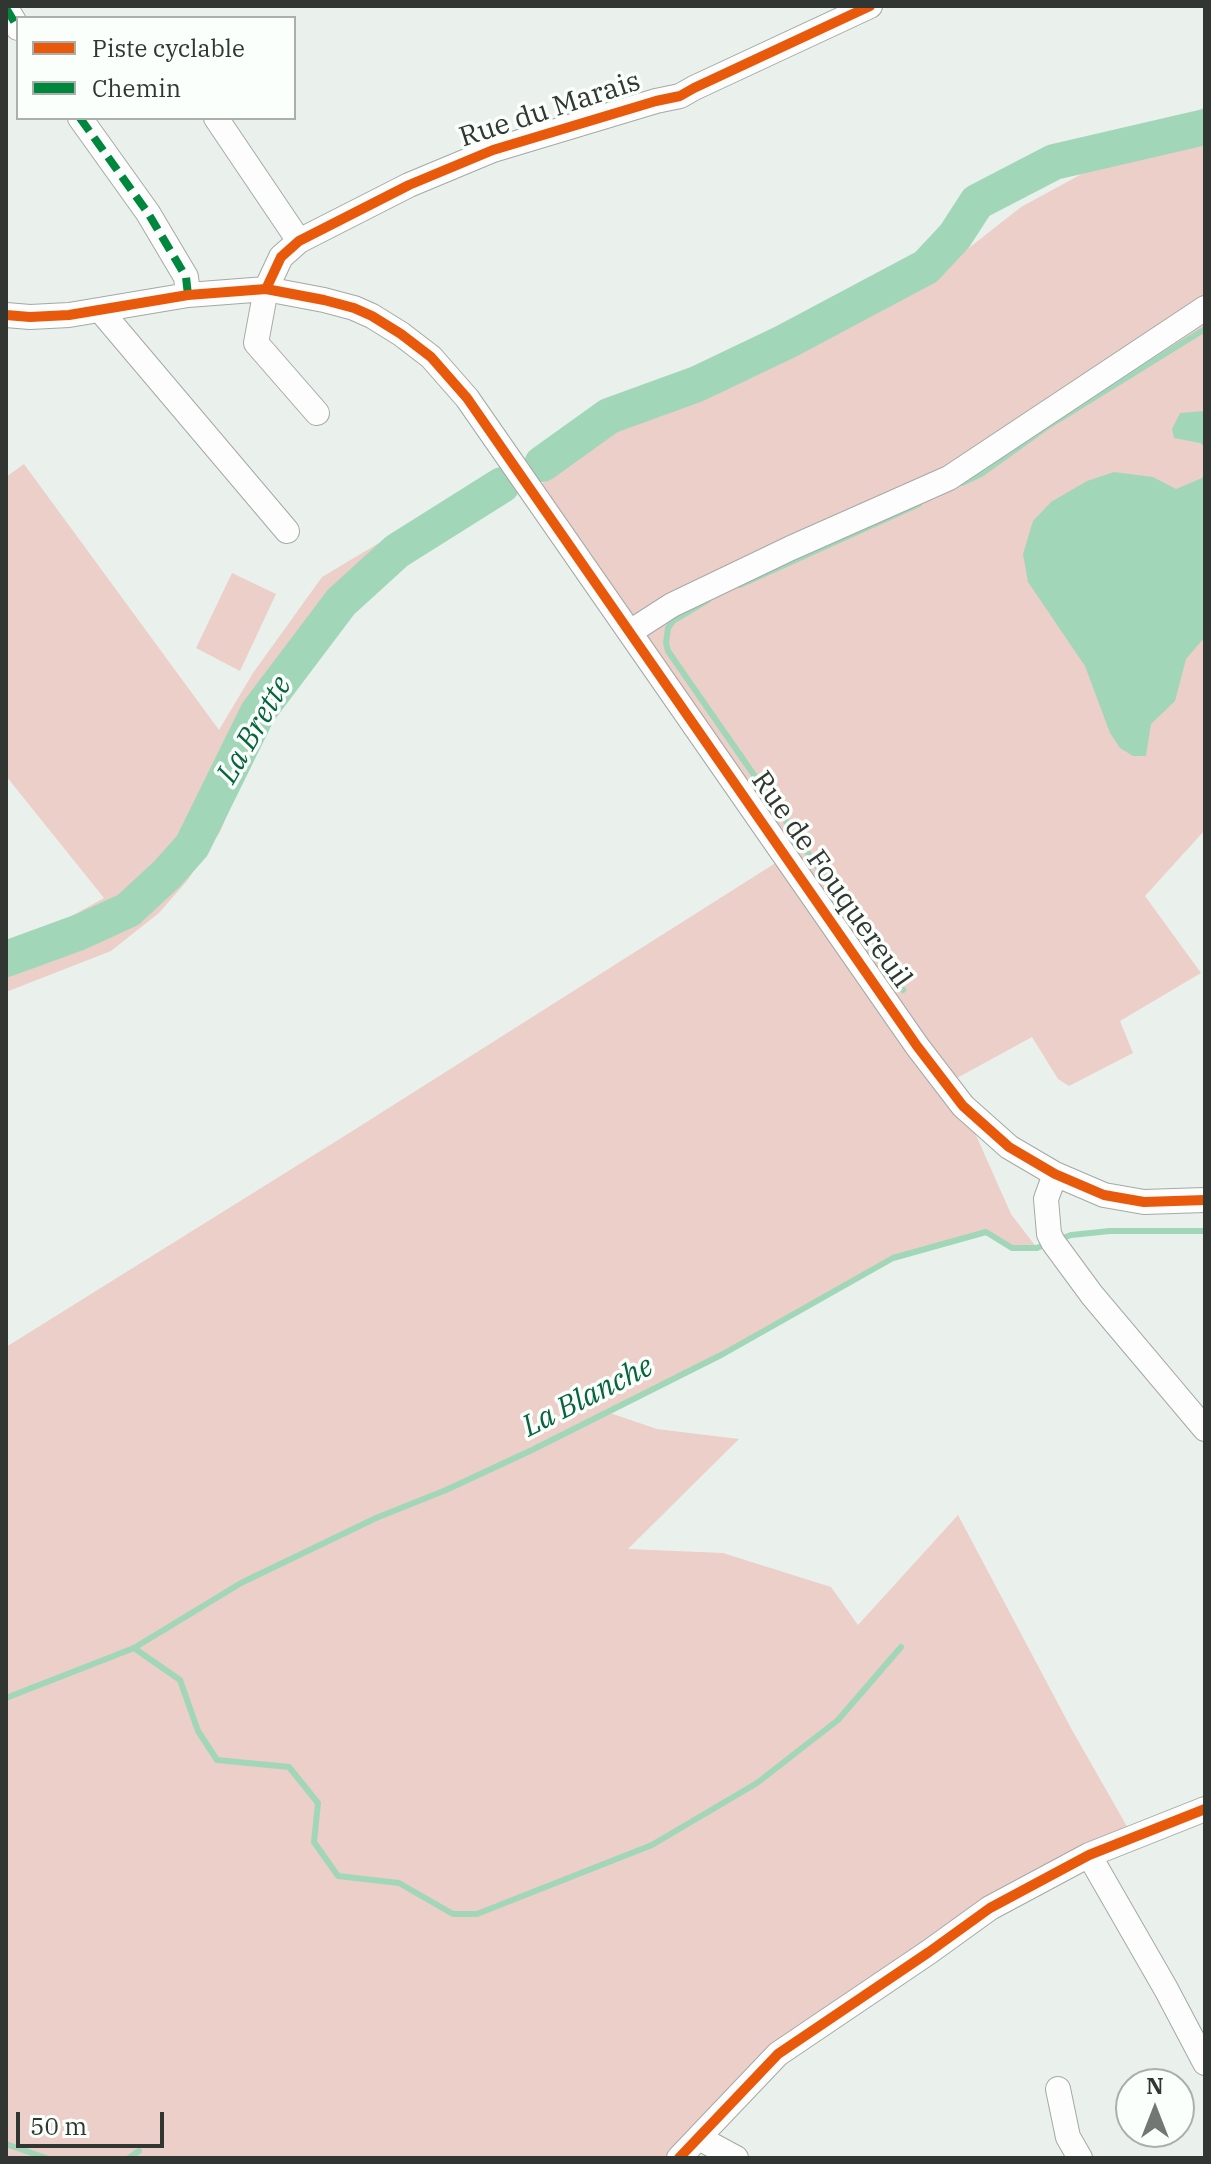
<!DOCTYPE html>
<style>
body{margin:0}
#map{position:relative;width:1211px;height:2164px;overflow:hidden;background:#eaf1ed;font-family:"IBM Plex Serif",serif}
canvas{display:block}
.frame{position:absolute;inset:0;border:8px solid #313633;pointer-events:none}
.legend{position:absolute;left:16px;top:16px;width:280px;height:104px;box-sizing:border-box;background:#fafffc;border:2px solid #aaafac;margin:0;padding:10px 14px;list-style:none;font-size:24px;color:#313633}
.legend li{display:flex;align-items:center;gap:16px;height:40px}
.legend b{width:40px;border:2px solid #aaafac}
.north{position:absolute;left:1115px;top:2068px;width:80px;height:80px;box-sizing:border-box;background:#fafffc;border:2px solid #aaafac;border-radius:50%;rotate:0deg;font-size:22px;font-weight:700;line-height:32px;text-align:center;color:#313633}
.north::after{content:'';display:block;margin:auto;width:28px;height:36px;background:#727774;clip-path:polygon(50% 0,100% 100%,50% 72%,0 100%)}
.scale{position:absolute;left:16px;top:2112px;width:148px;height:36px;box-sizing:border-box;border:4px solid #313633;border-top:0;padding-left:10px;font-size:24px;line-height:28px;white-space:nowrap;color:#313633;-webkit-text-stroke:6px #fafffc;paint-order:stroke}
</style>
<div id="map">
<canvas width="1211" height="2164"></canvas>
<div class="frame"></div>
<ul class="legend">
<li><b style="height:10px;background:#e8590c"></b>Piste cyclable</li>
<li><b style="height:10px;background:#00873e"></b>Chemin</li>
</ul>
<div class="north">N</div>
<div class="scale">50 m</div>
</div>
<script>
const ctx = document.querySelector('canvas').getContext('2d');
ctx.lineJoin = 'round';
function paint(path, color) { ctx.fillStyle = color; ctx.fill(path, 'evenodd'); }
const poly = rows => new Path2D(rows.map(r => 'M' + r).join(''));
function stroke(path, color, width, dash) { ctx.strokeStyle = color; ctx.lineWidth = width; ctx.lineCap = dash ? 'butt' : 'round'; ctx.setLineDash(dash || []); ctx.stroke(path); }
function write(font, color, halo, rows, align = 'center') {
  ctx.font = font + ' "IBM Plex Serif",serif'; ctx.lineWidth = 7; ctx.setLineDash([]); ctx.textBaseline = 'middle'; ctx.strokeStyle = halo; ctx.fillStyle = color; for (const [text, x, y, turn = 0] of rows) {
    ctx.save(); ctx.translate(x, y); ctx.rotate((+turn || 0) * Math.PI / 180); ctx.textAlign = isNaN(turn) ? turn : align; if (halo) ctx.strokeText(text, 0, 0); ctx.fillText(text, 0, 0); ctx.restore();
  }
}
const green = poly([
 [1205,107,1205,830,1145,896,1201,973,1120,1021,1133,1053,1069,1086,1058,1079,1032,1037,946,1084,963,1106,1011,1214,1037,1248,1012,1248,986,1232,893,1258,732,1350,607,1412,657,1429,739,1439,628,1549,723,1553,831,1587,858,1625,958,1515,1072,1730,1133,1837,1089,1855,778,2054,679,2158,6,2158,6,1347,346,1135,785,857,531,491,632,421,802,353,937,273,1021,207],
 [24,464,219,730,253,673,322,577,493,475,508,499,419,556,353,604,274,713,254,752,220,832,187,881,159,913,111,951,6,992,6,943,57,924,104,898,6,776,6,477],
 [232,573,276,594,240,671,196,648]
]);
const water = poly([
 [1205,411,1205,447,1200,443,1174,438,1172,429,1180,413],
 [1114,472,1153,477,1176,489,1202,478,1205,473,1205,637,1186,659,1175,701,1151,724,1146,756,1133,756,1120,748,1110,733,1085,666,1028,582,1023,554,1033,521,1051,502,1087,481]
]);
const stream = poly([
 [962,483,981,474,1045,428,1205,329],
 [740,585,919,504],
 [708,600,673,621,668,628,666,643,668,651,903,990],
 [1060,1239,1071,1235,1110,1231,1205,1231],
 [134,1648,180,1680,198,1731,217,1760,289,1767,318,1803,314,1842,338,1876,399,1883,453,1914,477,1914,652,1845,757,1783,838,1720,901,1647],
 [6,1698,134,1648,241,1583,376,1518,446,1490,532,1450,723,1354,893,1258,986,1232,1012,1248,1037,1248,1046,1244],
 [6,2144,46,2158],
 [129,2158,139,2151]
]);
const river = poly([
 [542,464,609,416,697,384,785,342,926,267,955,236,977,202,1054,162,1205,127],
 [6,959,80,932,128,910,167,874,192,846,258,712,341,602,397,551,502,485]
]);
const minor = poly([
 [6,8,18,28],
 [80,118,148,213,186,277,188,295],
 [216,118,299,241],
 [100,310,287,531],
 [6,315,30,317,69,315,188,295,266,289,324,300,354,308,372,316,401,334,431,357,467,398,917,1046,963,1106,1009,1147,1055,1174,1104,1195,1144,1202,1205,1200],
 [317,413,256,343,266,289,281,257,299,241,409,185,493,150,656,101,680,96,694,88,870,6],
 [630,632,672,605,791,548,949,478,1205,308],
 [1055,1174,1046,1199,1049,1234,1053,1242,1092,1295,1205,1429],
 [1089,1855,1166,1989,1205,2063],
 [1058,2089,1068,2137,1080,2158],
 [699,2138,736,2158],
 [679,2158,778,2054,929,1952,990,1908,1089,1855,1205,1809]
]);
const quiet = poly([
 [6,8,18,28],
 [80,118,148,213,186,277,188,295]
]);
const cycleway = poly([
 [266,289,281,257,299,241,409,185,493,150,656,101,680,96,694,88,870,6],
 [6,315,30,317,69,315,188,295,266,289,324,300,354,308,372,316,401,334,431,357,467,398,917,1046,963,1106,1009,1147,1055,1174,1104,1195,1144,1202,1205,1200],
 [679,2158,778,2054,929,1952,990,1908,1089,1855,1205,1809]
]);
const streetNames = [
 ["Rue du Marais",550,110,-18],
 ["Rue de Fouquereuil",831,880,55]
];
const waterNames = [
 ["La Brette",255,730,-60],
 ["La Blanche",588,1397,-27]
];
paint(green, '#eccfc8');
paint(water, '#a1d7b8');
stroke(stream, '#a1d7b8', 6);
stroke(river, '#a1d7b8', 36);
stroke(minor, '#a4a9a6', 26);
stroke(minor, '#fcfdfc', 24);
stroke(quiet, '#00873e', 8, [16, 8]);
stroke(cycleway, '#e8590c', 10);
write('28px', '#313633', '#fafffc', streetNames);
write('italic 30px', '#08643d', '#fafffc', waterNames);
</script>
